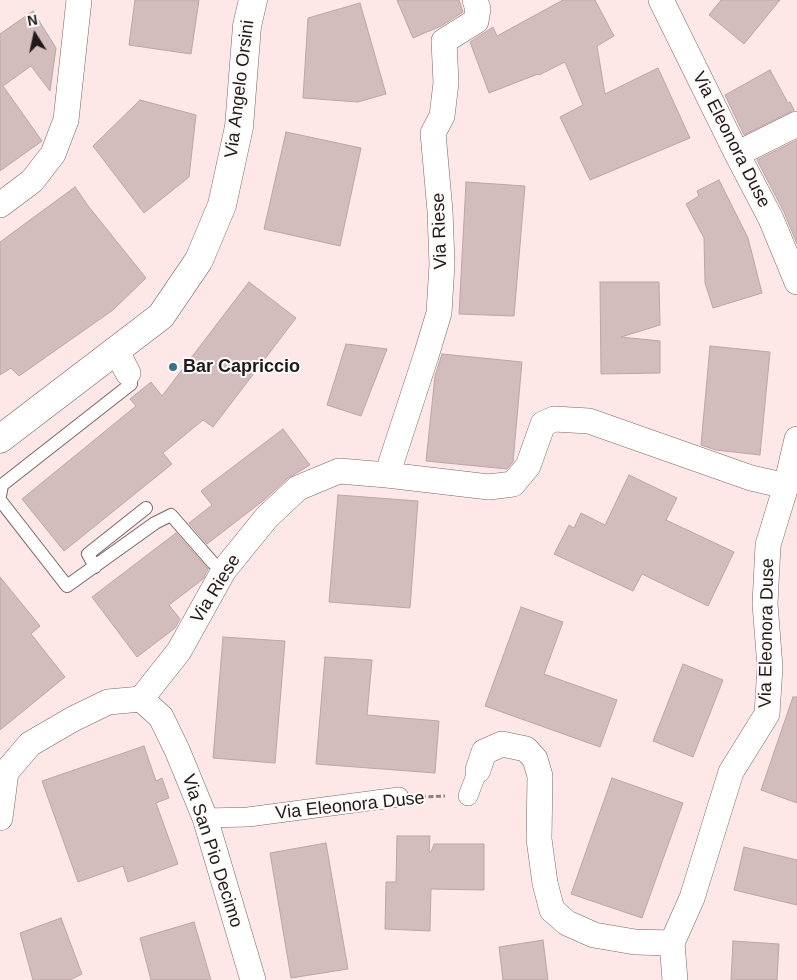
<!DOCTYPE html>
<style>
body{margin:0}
#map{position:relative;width:797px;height:980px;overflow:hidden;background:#fee7e7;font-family:Arial,sans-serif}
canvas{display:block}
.north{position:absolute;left:10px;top:10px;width:50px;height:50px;-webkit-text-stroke:4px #fefafa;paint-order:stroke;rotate:350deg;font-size:14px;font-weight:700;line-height:20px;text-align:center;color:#211a1a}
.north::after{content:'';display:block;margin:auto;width:18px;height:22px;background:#211a1a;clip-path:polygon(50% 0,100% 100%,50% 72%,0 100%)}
</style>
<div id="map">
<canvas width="797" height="980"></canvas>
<div class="north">N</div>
</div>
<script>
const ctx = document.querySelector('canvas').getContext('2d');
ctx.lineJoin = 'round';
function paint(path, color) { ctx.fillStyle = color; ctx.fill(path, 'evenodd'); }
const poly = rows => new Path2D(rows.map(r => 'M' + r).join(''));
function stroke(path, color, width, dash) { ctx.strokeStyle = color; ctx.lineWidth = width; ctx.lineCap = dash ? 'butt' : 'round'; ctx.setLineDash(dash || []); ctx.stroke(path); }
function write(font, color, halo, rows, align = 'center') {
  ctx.font = font + ' Arial,sans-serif'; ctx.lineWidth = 4; ctx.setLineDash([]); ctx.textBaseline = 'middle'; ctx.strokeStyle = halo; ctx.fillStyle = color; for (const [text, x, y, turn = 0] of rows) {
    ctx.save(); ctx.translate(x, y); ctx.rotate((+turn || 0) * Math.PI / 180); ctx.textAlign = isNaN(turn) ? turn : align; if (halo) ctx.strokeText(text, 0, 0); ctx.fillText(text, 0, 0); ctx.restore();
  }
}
const building = poly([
 [135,0,199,0,191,54,129,45,135,0],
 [397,0,459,0,463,12,441,26,413,38,397,0],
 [563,0,595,0,614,36,597,46,605,94,658,68,690,138,590,180,560,117,583,105,565,62,539,75,538,74,489,93,470,42,493,27,497,36,563,0],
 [721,0,780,0,744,44,709,15,721,0],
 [360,3,386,94,358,102,303,98,308,18,360,3],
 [33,11,56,48,50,91,31,66,3,86,42,141,0,171,0,34,33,11],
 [770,70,788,103,790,102,794,110,744,135,725,95,770,70],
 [140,100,196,115,189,177,144,213,93,146,140,100],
 [286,132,361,148,340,246,264,229,286,132],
 [797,140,797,244,784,212,757,160,797,140],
 [719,180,748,238,762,293,713,308,705,283,704,238,686,204,699,196,697,191,719,180],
 [466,182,525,186,514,316,459,314,466,182],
 [75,187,89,207,146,278,113,310,19,376,11,368,0,375,0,242,75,187],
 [249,282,296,318,213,427,203,420,163,453,172,464,64,551,22,499,136,406,130,399,151,382,162,396,249,282],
 [600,282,659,282,660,325,621,337,660,341,660,373,601,374,600,282],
 [346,344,387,349,361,416,327,405,346,344],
 [710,346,770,352,760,455,716,450,701,445,710,346],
 [442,354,522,362,513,462,507,469,426,461,435,376,442,354],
 [283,429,310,465,288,478,264,500,207,544,189,523,212,505,201,491,283,429],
 [629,475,677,498,666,520,734,552,708,606,642,574,633,591,554,554,569,525,574,528,581,513,605,525,629,475],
 [338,495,418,501,410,608,329,602,338,495],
 [176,533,208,569,203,579,169,605,180,619,175,628,137,657,92,597,176,533],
 [0,577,40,626,31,634,65,677,0,730,0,577],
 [521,607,563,622,544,674,617,700,600,747,485,706,521,607],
 [223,637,285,641,275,763,213,758,223,637],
 [325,657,372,660,367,715,439,721,435,773,316,764,325,657],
 [683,664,723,680,693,757,653,741,683,664],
 [793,697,797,697,797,803,761,790,793,697],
 [144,746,156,781,162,778,169,798,156,803,178,864,128,882,123,866,78,882,42,781,144,746],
 [612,778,683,803,642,918,571,894,612,778],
 [397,836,430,836,429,852,431,852,434,844,484,844,484,890,431,889,430,931,385,929,386,882,396,882,397,836],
 [326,843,348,969,291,978,270,853,326,843],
 [744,847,797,860,797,905,734,890,744,847],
 [61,918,82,974,70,980,33,980,20,933,61,918],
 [194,922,211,980,151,980,140,938,194,922],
 [543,940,548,980,503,980,499,947,543,940],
 [733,941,779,944,777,980,731,980,733,941]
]);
const path = poly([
 [421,797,445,796]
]);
const service = poly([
 [0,496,2,485,131,384,128,373],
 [0,500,67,586,155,523,171,515,213,563,224,570],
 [95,567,88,554,146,508]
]);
const pedestrian = poly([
 [468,796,478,770],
 [205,818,248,817,399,797]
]);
const minor = poly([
 [661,0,737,154,771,219,797,282],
 [737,154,797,124],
 [0,205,32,181,53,154,66,120,79,0],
 [116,350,128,373],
 [387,475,426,356,439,313,442,264,440,211,433,133,442,116,446,83,444,41,476,21,478,9,475,0],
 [141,699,179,651,224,570,267,517,298,488,339,471,387,475,489,487,513,484,528,466,543,424,554,419,589,421,751,478,786,486],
 [478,770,484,752,502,744,526,749,535,759,540,776,539,839,545,883,552,910,567,923,594,935,635,942,672,943,692,898,731,772,767,714,770,667,765,604,768,545,786,486,797,439],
 [0,818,6,772,30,744,73,719,108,702,141,699,161,717,177,750,205,818,253,980],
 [672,943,675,980]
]);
const tertiary = poly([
 [0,439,161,316,199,260,222,205,239,127,247,26,253,0]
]);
const markers = [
 [173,367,5,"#38728b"]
];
const streetNames = [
 ["Via Angelo Orsini",240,89,-83],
 ["Via Eleonora Duse",731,140,63],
 ["Via Riese",440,231,-92],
 ["Via Riese",216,589,-58],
 ["Via Eleonora Duse",767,633,-89],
 ["Via Eleonora Duse",350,806,-6],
 ["Via San Pio Decimo",212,851,72]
];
const poiNames = [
 ["Bar Capriccio",183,367]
];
paint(building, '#d2bcbc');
stroke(building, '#bba6a6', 1);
stroke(service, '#7a6767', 14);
stroke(pedestrian, '#7a6767', 20);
stroke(minor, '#7a6767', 26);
stroke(tertiary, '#7a6767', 29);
stroke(path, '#8b7d7d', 3, [5, 2.5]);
stroke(service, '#fff', 12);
stroke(pedestrian, '#fff', 19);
stroke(minor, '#fff', 25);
stroke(tertiary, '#fff', 28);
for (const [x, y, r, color] of markers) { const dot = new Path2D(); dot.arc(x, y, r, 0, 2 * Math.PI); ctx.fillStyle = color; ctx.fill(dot); stroke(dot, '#fefafa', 2); }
write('18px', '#211a1a', '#fefafa', streetNames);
write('bold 18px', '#211a1a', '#fefafa', poiNames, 'left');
</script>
